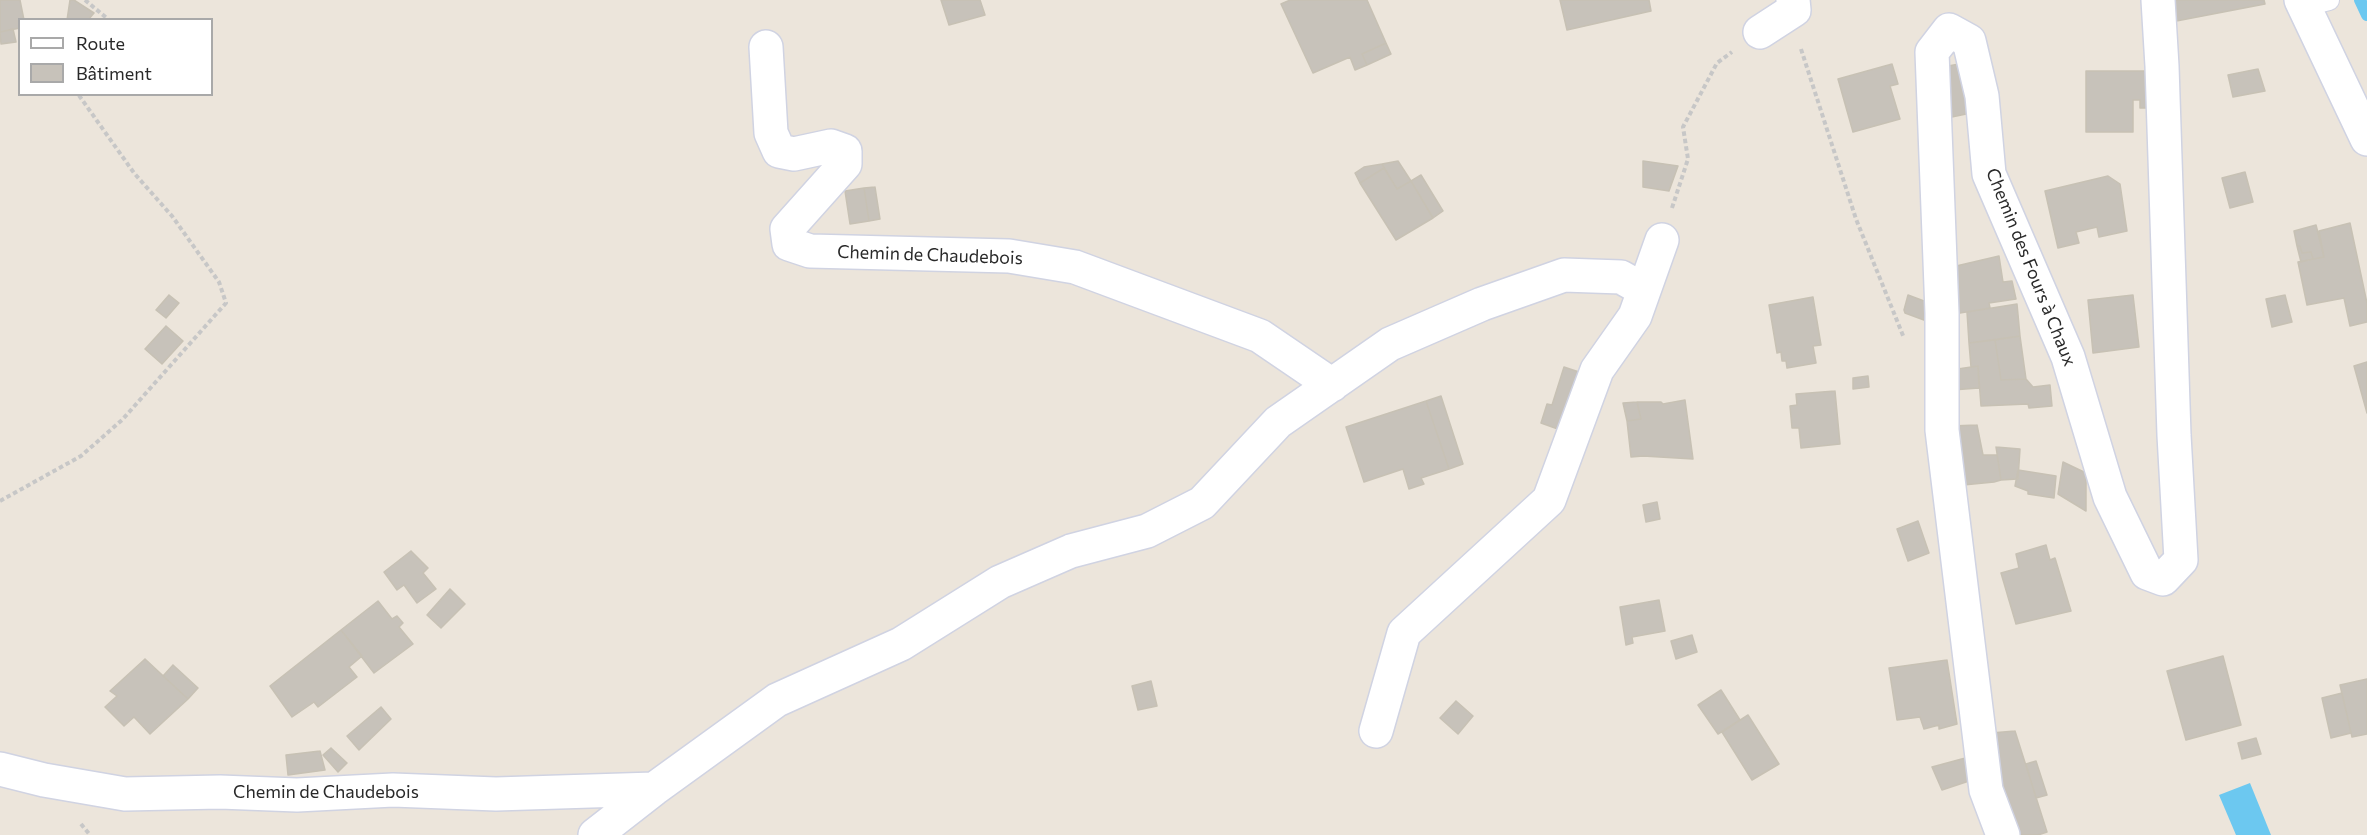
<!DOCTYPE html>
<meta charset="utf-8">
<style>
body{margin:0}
#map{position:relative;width:2367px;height:835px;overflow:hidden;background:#ece5db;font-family:Commissioner,sans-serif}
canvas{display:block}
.legend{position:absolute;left:18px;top:18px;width:195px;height:78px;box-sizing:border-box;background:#fff;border:2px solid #a9a9a9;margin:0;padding:8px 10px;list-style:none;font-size:18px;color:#292929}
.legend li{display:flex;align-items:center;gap:12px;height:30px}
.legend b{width:30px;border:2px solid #a9a9a9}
</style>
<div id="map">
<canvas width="2367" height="835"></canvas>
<ul class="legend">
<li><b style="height:8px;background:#fff"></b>Route</li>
<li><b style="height:16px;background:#c7c2ba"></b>Bâtiment</li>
</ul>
</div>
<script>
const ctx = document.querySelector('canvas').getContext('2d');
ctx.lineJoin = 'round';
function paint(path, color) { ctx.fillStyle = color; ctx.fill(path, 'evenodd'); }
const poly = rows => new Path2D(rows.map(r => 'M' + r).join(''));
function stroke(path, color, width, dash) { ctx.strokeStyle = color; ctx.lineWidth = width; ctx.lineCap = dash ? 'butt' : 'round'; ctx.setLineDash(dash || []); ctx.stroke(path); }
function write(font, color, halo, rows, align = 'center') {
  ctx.font = font + ' Commissioner,sans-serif'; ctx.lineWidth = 5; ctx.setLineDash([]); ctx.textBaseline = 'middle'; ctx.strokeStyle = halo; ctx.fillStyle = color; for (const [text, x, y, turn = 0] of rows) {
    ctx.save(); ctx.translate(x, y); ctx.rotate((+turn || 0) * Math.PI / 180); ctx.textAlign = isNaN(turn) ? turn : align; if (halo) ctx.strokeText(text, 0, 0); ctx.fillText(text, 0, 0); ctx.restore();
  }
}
const water = poly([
 [2250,783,2271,835,2236,835,2219,795]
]);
const stream = poly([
 [2360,0,2367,15]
]);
const building = poly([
 [0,0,20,0,24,20,20,20,20,28,0,32,0,0],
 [70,0,74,0,94,13,88,20,67,20,70,0],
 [941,0,980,0,985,15,949,25,941,0],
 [1290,0,1367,0,1386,43,1362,54,1367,65,1355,70,1350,57,1313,73,1281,4,1290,0],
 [1560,0,1649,0,1651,11,1567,30,1560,0],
 [2164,0,2264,0,2265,4,2166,23,2164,0],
 [13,29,16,42,1,44,0,32,13,29],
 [1386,43,1391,54,1367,65,1362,54,1386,43],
 [1892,64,1898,84,1890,86,1900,119,1853,132,1838,79,1892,64],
 [1959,64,1971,113,1947,118,1943,67,1959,64],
 [2258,69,2265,91,2233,97,2228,75,2258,69],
 [2086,71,2151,71,2152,108,2140,108,2140,100,2133,100,2133,132,2086,132,2086,71],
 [1398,161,1411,181,1397,189,1382,164,1398,161],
 [1643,161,1678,166,1669,191,1643,187,1643,161],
 [1382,164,1384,168,1360,183,1355,173,1364,167,1382,164],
 [1384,168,1397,189,1411,181,1433,218,1396,240,1360,183,1384,168],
 [2245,172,2253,202,2230,208,2222,178,2245,172],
 [1421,175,1443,211,1433,218,1411,181,1421,175],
 [2108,176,2120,184,2127,231,2099,237,2097,227,2076,232,2079,243,2058,248,2045,191,2108,176],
 [875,187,880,219,869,221,864,188,875,187],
 [864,188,869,221,850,224,845,191,864,188],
 [2350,223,2367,303,2367,322,2350,326,2344,298,2307,305,2298,262,2324,257,2319,231,2350,223],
 [2316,225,2324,257,2313,259,2311,252,2302,253,2300,246,2297,246,2294,231,2316,225],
 [2297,246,2300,246,2302,253,2311,252,2313,259,2301,262,2297,246],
 [1999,256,2003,282,2012,281,2016,299,1989,303,1990,308,1954,314,1952,267,1999,256],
 [169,295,179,303,166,318,156,310,169,295],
 [1908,295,1932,304,1932,323,1905,313,1904,310,1908,295],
 [2133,295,2139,347,2093,353,2088,300,2133,295],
 [2285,295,2292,322,2272,327,2266,299,2285,295],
 [1813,297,1821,345,1813,346,1816,363,1787,368,1786,361,1782,361,1781,352,1777,353,1769,305,1813,297],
 [2017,304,2020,336,1969,343,1967,312,2017,304],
 [166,326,183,341,162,364,145,349,166,326],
 [2020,336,2026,379,2001,380,1995,340,2020,336],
 [1995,340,2001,380,2026,379,2033,387,2050,385,2052,406,2029,408,2028,404,1981,406,1978,366,1971,367,1969,343,1995,340],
 [2367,362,2367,413,2354,366,2367,362],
 [1978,366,1979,388,1952,390,1951,370,1978,366],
 [1564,367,1588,375,1569,433,1541,423,1547,404,1552,405,1564,367],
 [1868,376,1869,387,1853,389,1853,378,1868,376],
 [1835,391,1840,444,1801,448,1799,428,1792,428,1790,406,1797,405,1796,394,1835,391],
 [1441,396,1463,464,1449,469,1426,401,1441,396],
 [1685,400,1693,459,1643,456,1631,457,1627,421,1641,419,1637,402,1661,402,1663,404,1685,400],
 [1426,401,1449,469,1421,478,1424,484,1409,489,1403,469,1364,482,1346,427,1426,401],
 [1637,402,1641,419,1627,421,1623,403,1637,402],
 [1977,425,1983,455,1997,455,2001,480,1994,482,1953,486,1951,426,1977,425],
 [1996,447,2020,449,2018,479,2001,480,1996,447],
 [2063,462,2086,473,2086,511,2058,494,2063,462],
 [2018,470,2056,476,2054,498,2028,494,2028,491,2015,486,2018,470],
 [1657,502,1660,519,1646,522,1643,505,1657,502],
 [1918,521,1929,553,1908,561,1897,529,1918,521],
 [2046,545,2050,560,2055,558,2071,611,2016,624,2001,573,2019,568,2016,554,2046,545],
 [411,551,428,568,423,573,436,589,417,603,404,585,397,590,384,572,411,551],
 [450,589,465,604,441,628,427,615,450,589],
 [1659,600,1665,631,1632,637,1633,643,1626,645,1620,607,1659,600],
 [378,601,392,619,397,616,403,623,399,627,413,644,374,673,341,630,378,601],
 [341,630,362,656,349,667,357,677,318,707,314,702,292,717,270,686,341,630],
 [1692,635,1697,652,1676,659,1671,641,1692,635],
 [2223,656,2241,725,2186,740,2167,671,2223,656],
 [145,659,188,699,150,734,134,717,124,726,105,707,117,696,110,691,145,659],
 [1947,660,1957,724,1939,729,1939,725,1924,729,1920,717,1897,720,1889,668,1947,660],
 [173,665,198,688,188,699,163,676,173,665],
 [2367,679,2367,734,2352,737,2340,685,2367,679],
 [1151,681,1157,706,1138,710,1132,686,1151,681],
 [1721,690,1740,720,1718,734,1698,705,1721,690],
 [2342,693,2351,733,2331,738,2322,698,2342,693],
 [1456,701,1473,716,1458,734,1440,718,1456,701],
 [381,707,391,719,359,750,347,736,381,707],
 [1748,715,1779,764,1752,780,1722,732,1748,715],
 [2015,731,2047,832,2038,835,2017,835,2002,797,1991,733,2015,731],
 [2256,738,2261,754,2242,759,2238,743,2256,738],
 [331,748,347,763,338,772,323,755,331,748],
 [320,751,325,770,288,775,286,755,320,751],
 [1969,757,1972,780,1942,790,1932,767,1969,757],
 [2036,761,2047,795,2036,798,2026,764,2036,761]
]);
const path = poly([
 [85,0,109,20],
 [1801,49,1856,219,1904,338],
 [1672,208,1688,159,1683,127,1717,63,1732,52],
 [0,501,81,456,122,420,226,303,219,282,172,216,134,173,78,94],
 [81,824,90,835]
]);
const service = poly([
 [2305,6,2329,0]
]);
const minor = poly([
 [1760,32,1794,10,1793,0],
 [766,47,771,133,779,151,794,154,831,146,845,151,845,164,787,229,789,244,810,251,1009,256,1075,267,1260,336,1332,385],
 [1376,731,1404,633,1549,500,1597,370,1635,316,1662,240],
 [0,769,44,780,125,794,220,792,297,795,393,790,496,794,654,789],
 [595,835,654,789,777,700,901,644,1000,582,1071,551,1147,531,1202,503,1278,422,1390,344,1482,304,1564,275,1621,277,1644,290],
 [2003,835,1986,790,1942,430,1942,313,1932,52,1949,30,1969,41,1982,96,1989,174,2068,357,2110,497,2147,573,2163,579,2181,560,2174,435,2162,66,2158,0]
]);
const secondary = poly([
 [2301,0,2367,139]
]);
const streetNames = [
 ["Chemin de Chaudebois",930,255,2],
 ["Chemin des Fours à Chaux",2031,267,68],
 ["Chemin de Chaudebois",326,792]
];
paint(water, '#6cc8f0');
stroke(stream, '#6cc8f0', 12);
paint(building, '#c7c2ba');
stroke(building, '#c7c1b4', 1.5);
stroke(service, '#d0d3e2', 22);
stroke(minor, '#d0d3e2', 36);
stroke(secondary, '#d0d3e2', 36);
stroke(path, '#c7c7c7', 4, [4.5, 3]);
stroke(service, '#fff', 20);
stroke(minor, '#fff', 33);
stroke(secondary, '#fff', 33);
write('18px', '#292929', '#fff', streetNames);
</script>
